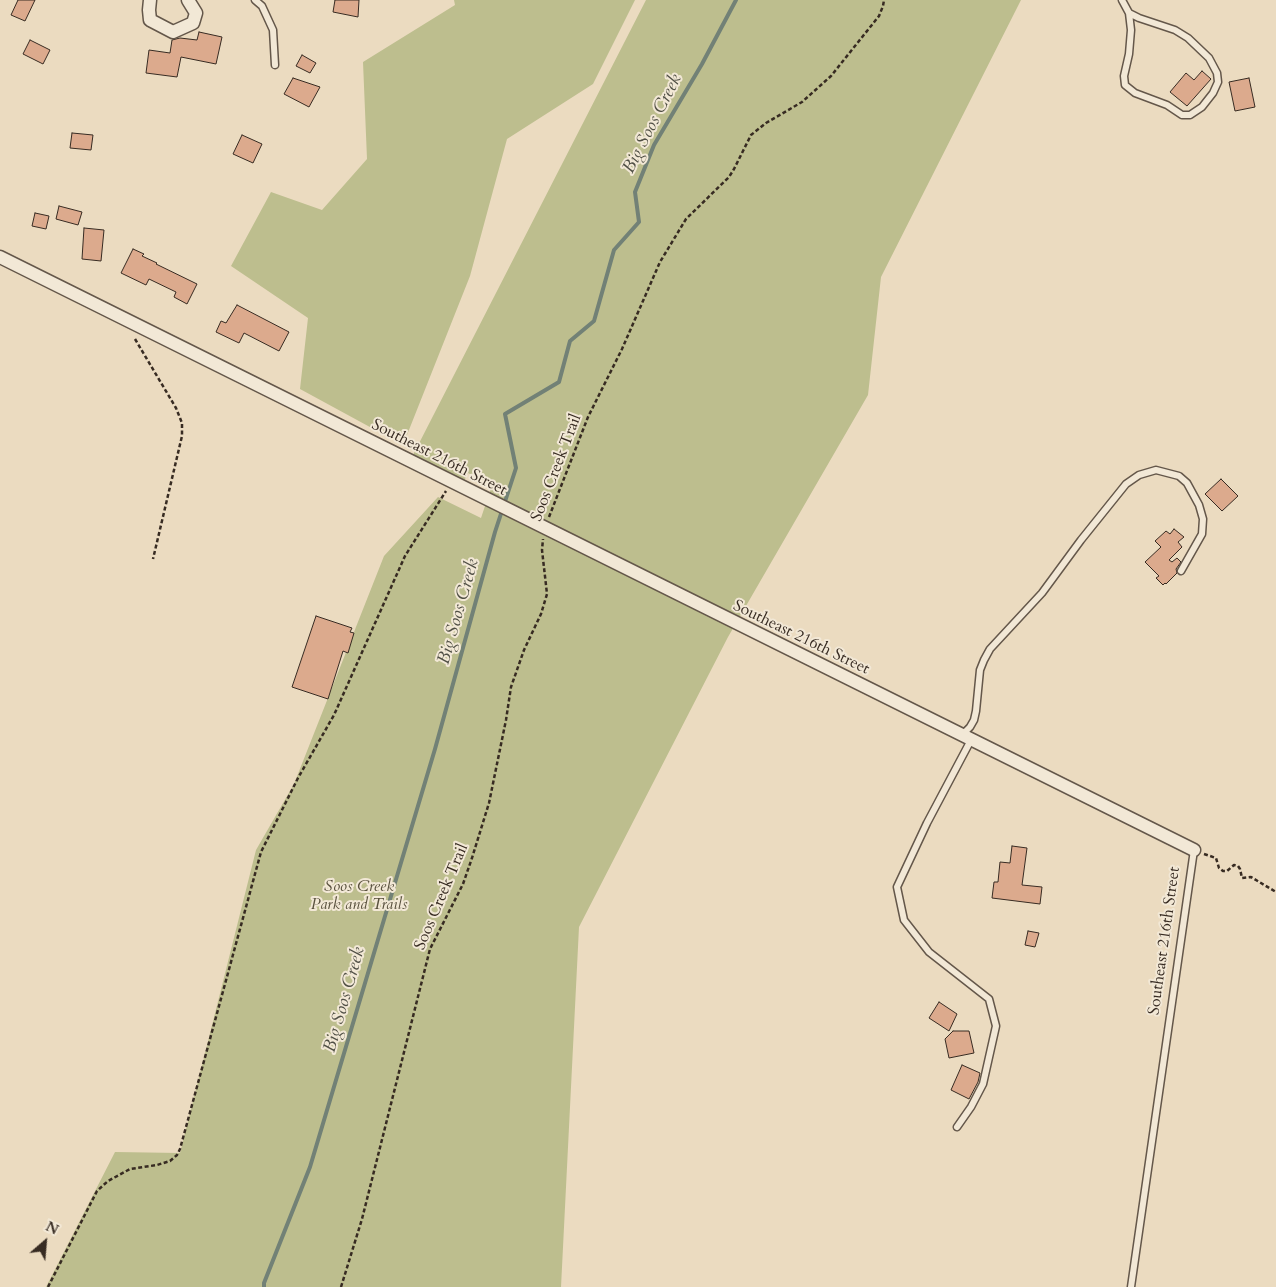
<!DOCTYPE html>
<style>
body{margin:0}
#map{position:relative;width:1276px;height:1287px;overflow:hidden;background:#ebdbc0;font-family:Cardo,serif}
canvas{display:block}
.north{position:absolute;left:20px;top:1217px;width:50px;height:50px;-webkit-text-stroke:4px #f2e8d6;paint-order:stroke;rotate:27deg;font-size:14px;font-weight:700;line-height:20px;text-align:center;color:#372b22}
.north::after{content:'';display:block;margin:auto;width:18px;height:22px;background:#372b22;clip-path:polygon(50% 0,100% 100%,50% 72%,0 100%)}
</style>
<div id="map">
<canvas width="1276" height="1287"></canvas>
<div class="north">N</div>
</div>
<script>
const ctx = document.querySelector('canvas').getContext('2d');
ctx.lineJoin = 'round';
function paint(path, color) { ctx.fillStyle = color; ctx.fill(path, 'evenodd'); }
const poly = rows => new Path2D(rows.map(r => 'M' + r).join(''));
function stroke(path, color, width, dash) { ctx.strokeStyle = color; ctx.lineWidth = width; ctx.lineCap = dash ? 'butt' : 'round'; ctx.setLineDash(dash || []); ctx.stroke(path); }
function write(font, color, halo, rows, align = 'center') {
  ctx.font = font + ' Cardo,serif'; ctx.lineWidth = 4; ctx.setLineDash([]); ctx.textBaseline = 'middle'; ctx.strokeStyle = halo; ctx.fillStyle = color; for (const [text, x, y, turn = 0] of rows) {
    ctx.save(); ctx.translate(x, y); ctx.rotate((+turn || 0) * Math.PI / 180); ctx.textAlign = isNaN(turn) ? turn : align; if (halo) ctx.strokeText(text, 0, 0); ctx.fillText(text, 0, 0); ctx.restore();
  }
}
const green = poly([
 [454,0,635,0,593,84,507,139,470,276,403,445,300,389,308,318,231,266,271,192,322,210,367,159,363,62,455,5],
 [646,0,1021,0,881,277,868,395,728,637,579,927,561,1287,46,1287,115,1152,180,1153,256,850,294,784,384,556,438,497,481,518,492,485,468,473,463,483,412,457]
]);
const stream = poly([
 [264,1287,264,1283,310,1167,435,749,495,532,516,468,505,414,559,382,570,341,594,321,614,250,639,222,635,192,654,145,702,64,736,0]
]);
const building = poly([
 [18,0,35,0,25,21,11,15,18,0],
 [335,0,359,0,358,17,333,12,335,0],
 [199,32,222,37,216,64,181,57,177,77,146,73,149,50,170,53,172,40,180,38,197,40,199,32],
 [30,40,50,50,43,64,23,54,30,40],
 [302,55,316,63,310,73,296,66,302,55],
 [1202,71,1211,79,1187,106,1170,92,1186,73,1194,80,1202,71],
 [293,78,320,87,309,107,284,94,293,78],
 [1249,78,1255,107,1235,111,1229,82,1249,78],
 [72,133,93,135,91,150,70,148,72,133],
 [242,135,262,144,253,163,233,154,242,135],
 [59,206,82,212,78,225,56,219,59,206],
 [35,213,49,216,46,229,32,226,35,213],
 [84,228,104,230,101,261,82,259,84,228],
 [133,249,144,254,142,256,157,263,156,264,197,284,187,304,174,297,176,292,149,279,146,285,121,273,133,249],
 [237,305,289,332,279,351,244,333,239,343,216,332,221,321,226,323,237,305],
 [1221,479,1238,496,1222,511,1205,494,1221,479],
 [1174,529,1184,537,1178,542,1182,547,1169,560,1172,562,1177,558,1181,562,1176,569,1177,573,1166,584,1165,583,1163,585,1156,578,1159,576,1145,562,1161,547,1155,541,1166,531,1170,534,1174,529],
 [316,616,352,628,350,632,354,633,348,653,343,651,328,699,292,687,316,616],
 [1012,846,1027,848,1022,885,1042,887,1040,904,992,898,994,882,998,882,1000,862,1010,863,1012,846],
 [1028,931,1039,933,1035,947,1025,945,1028,931],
 [939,1002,957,1014,949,1031,929,1018,939,1002],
 [953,1031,969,1031,974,1053,949,1058,945,1039,953,1031],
 [962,1065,980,1073,978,1082,969,1099,951,1090,962,1065]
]);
const path = poly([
 [135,339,176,408,182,423,182,436,153,559],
 [549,517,588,417,622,349,660,262,686,219,729,177,734,169,751,135,766,123,802,102,831,76,879,16,883,6,884,0],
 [1204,854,1216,858,1219,868,1223,871,1227,871,1234,865,1238,866,1240,869,1242,878,1251,877,1276,892],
 [48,1287,97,1191,108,1181,130,1169,157,1165,170,1161,177,1155,180,1149,261,852,298,778,334,715,405,556,446,491],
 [341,1287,362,1219,430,949,463,884,472,858,489,803,506,720,511,687,524,650,541,614,547,594,542,550,543,539]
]);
const lane = poly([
 [255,0,262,6,273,30,275,65],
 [1122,0,1129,13,1139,18,1175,30,1188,38,1209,58,1217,73,1218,82,1213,93,1202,107,1190,115,1182,115,1167,105,1135,93,1125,85,1124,76,1129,54,1131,30,1129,13],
 [962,735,970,727,974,720,976,711,980,670,984,660,990,649,1042,593,1081,540,1126,484,1139,475,1156,470,1179,476,1187,483,1199,505,1203,519,1202,534,1181,571],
 [957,1127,971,1107,983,1084,996,1026,989,999,929,952,904,920,897,887,927,823,971,740],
 [1131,1287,1194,850]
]);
const street = poly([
 [150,0,149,10,150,20,173,32,193,23,196,13,188,0],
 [0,257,1194,850]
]);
const streetNames = [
 ["Southeast 216th Street",439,458,27],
 ["Soos Creek Trail",557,468,-69],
 ["Southeast 216th Street",801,638,26],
 ["Soos Creek Trail",442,897,-67],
 ["Southeast 216th Street",1165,941,-82]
];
const parkNames = [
 ["Soos Creek",359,887],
 ["Park and Trails",359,905]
];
const waterNames = [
 ["Big Soos Creek",653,124,-63],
 ["Big Soos Creek",459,612,-74],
 ["Big Soos Creek",345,1000,-74]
];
paint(green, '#bdbe8e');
stroke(stream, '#728176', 4);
paint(building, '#dcaa8d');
stroke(building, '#372b22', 1);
stroke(lane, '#64574a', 9);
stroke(street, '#64574a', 15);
stroke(path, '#372b22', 2.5, [4, 2.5]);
stroke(lane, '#f2e8d6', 6);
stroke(street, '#f2e8d6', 12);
write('16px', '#372b22', '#f2e8d6', streetNames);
write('italic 16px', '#58503d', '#f2e8d6', parkNames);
write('italic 18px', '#504f45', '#f2e8d6', waterNames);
</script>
